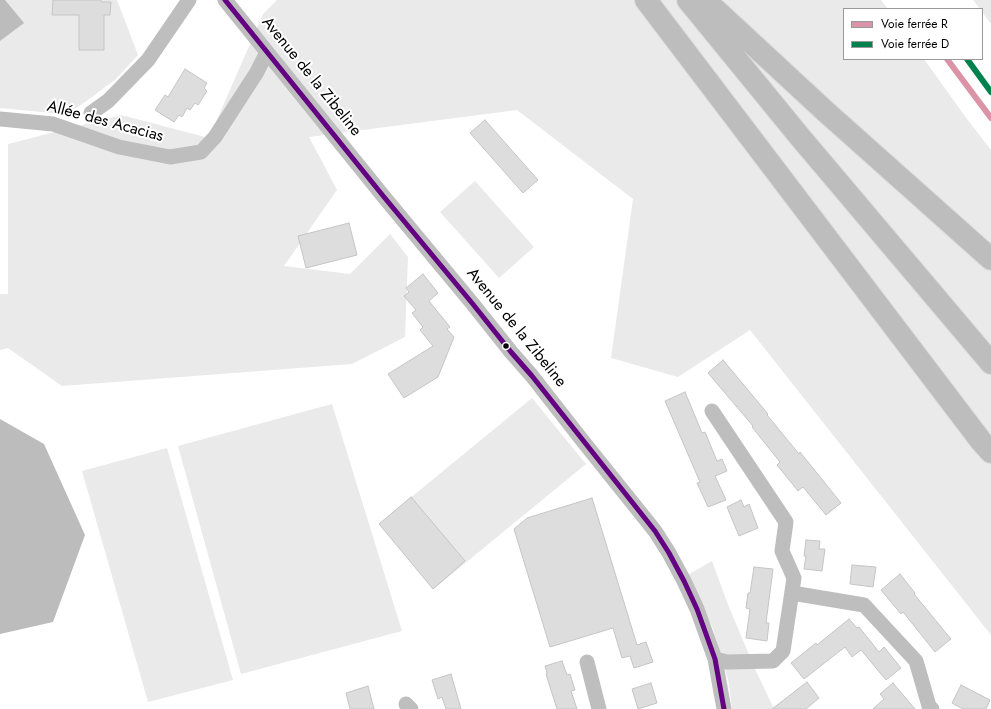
<!DOCTYPE html>
<meta charset="utf-8">
<style>
body{margin:0}
#map{position:relative;width:991px;height:709px;overflow:hidden;background:#fff;font-family:Jost,sans-serif}
canvas{display:block}
.legend{position:absolute;left:843px;top:8px;width:140px;height:52px;box-sizing:border-box;background:#fff;border:1px solid #999;margin:0;padding:5px 7px;list-style:none;font-size:12px;color:#000}
.legend li{display:flex;align-items:center;gap:8px;height:20px}
.legend b{width:20px;border:1px solid #999}
</style>
<div id="map">
<canvas width="991" height="709"></canvas>
<ul class="legend">
<li><b style="height:5px;background:#db94a7"></b>Voie ferrée R</li>
<li><b style="height:5px;background:#00824e"></b>Voie ferrée D</li>
</ul>
</div>
<script>
const ctx = document.querySelector('canvas').getContext('2d');
ctx.lineJoin = 'round';
function paint(path, color) { ctx.fillStyle = color; ctx.fill(path, 'evenodd'); }
const poly = rows => new Path2D(rows.map(r => 'M' + r).join(''));
function stroke(path, color, width, dash) { ctx.strokeStyle = color; ctx.lineWidth = width; ctx.lineCap = dash ? 'butt' : 'round'; ctx.setLineDash(dash || []); ctx.stroke(path); }
function write(font, color, halo, rows, align = 'center') {
  ctx.font = font + ' Jost,sans-serif'; ctx.lineWidth = 4; ctx.setLineDash([]); ctx.textBaseline = 'middle'; ctx.strokeStyle = halo; ctx.fillStyle = color; for (const [text, x, y, turn = 0] of rows) {
    ctx.save(); ctx.translate(x, y); ctx.rotate((+turn || 0) * Math.PI / 180); ctx.textAlign = isNaN(turn) ? turn : align; if (halo) ctx.strokeText(text, 0, 0); ctx.fillText(text, 0, 0); ctx.restore();
  }
}
const green = poly([
 [0,0,117,0,138,55,116,79,85,102,76,108,62,114,0,108],
 [277,0,881,0,888,9,844,9,844,59,924,59,967,119,991,150,991,635,750,330,678,377,611,358,633,199,517,110,309,137,337,190,284,266,350,274,390,234,408,257,405,337,352,364,62,386,8,348,0,350,0,294,8,294,8,144,121,115,209,138,263,14],
 [973,0,991,0,991,24,982,12,982,9,980,9],
 [475,181,534,247,499,278,440,212],
 [532,398,586,464,435,588,381,522],
 [332,404,402,631,241,674,178,446],
 [167,448,233,680,148,702,82,471],
 [712,561,727,602,755,669,774,709,732,709,729,683,712,626,686,576]
]);
const water = poly([
 [0,0,5,0,24,23,0,41],
 [0,419,44,444,85,535,53,622,0,634]
]);
const building = poly([
 [53,0,101,0,101,2,111,2,110,15,104,15,104,50,79,50,79,15,52,15,53,0],
 [185,69,207,83,204,88,207,91,198,105,195,103,190,110,187,108,182,117,179,115,174,122,155,110,165,95,168,97,185,69],
 [485,120,538,180,523,193,470,133,485,120],
 [349,223,357,255,306,268,298,236,349,223],
 [423,274,438,293,429,301,450,327,447,329,454,337,438,377,404,398,388,374,433,346,420,330,423,327,412,313,416,310,404,296,409,292,406,288,423,274],
 [723,360,768,414,767,415,799,454,800,452,841,503,826,515,803,487,798,491,777,465,780,462,752,427,753,426,708,373,723,360],
 [685,392,702,433,705,432,717,461,722,459,727,471,715,476,726,500,708,507,697,483,700,482,665,401,685,392],
 [411,497,465,561,433,589,379,524,411,497],
 [592,498,637,645,646,642,653,662,634,668,630,656,622,658,613,628,550,647,514,529,527,518,592,498],
 [741,500,744,507,749,504,758,528,739,536,727,507,741,500],
 [806,540,820,541,819,549,825,549,822,571,804,569,806,556,804,556,806,540],
 [852,565,876,567,873,587,850,584,852,565],
 [754,567,773,569,766,623,769,623,767,641,746,638,750,609,746,608,748,593,750,593,754,567],
 [900,574,915,593,914,594,951,639,935,652,903,612,901,614,881,590,900,574],
 [849,619,857,628,859,627,879,652,884,647,901,668,886,680,861,650,852,657,845,647,804,679,791,663,816,643,817,645,849,619],
 [562,661,567,675,570,674,575,690,571,691,577,709,557,709,546,674,547,673,545,666,562,661],
 [451,674,461,709,446,709,442,697,438,699,432,680,451,674],
 [807,682,819,698,806,709,772,709,807,682],
 [651,683,657,703,638,709,632,689,651,683],
 [893,683,915,709,873,709,884,699,880,694,893,683],
 [961,685,990,700,986,709,963,709,952,703,961,685],
 [368,686,374,709,350,709,346,693,368,686]
]);
const street = poly([
 [225,0,384,197,472,303,511,352,532,376,582,440,655,531,669,553,684,581,697,609,715,659,724,709],
 [91,113,108,101,148,60,189,0],
 [0,119,53,124,119,147,170,157,201,152,215,137,257,72,267,52],
 [712,411,786,522,782,551,794,578,783,651,773,661,727,662,715,659],
 [792,593,864,605,916,661,929,706,932,709],
 [587,662,599,709],
 [406,704,411,709]
]);
const primary = poly([
 [646,0,981,441,991,452],
 [688,0,800,137,991,363],
 [705,0,825,111,991,259]
]);
const bus1 = poly([
 [225,0,384,197,472,303,511,352,532,376,655,531,669,553,684,581,697,609,715,659,724,709]
]);
const rail1 = poly([
 [947,59,991,118]
]);
const rail2 = poly([
 [967,59,991,92]
]);
const markers = [
 [506,346,3.5,"#000"]
];
const streetNames = [
 ["Avenue de la Zibeline",311,77,51],
 ["Allée des Acacias",105,122,15],
 ["Avenue de la Zibeline",516,328,51]
];
paint(green, '#eaeaea');
paint(water, '#bcbcbc');
paint(building, '#ddd');
stroke(building, '#c5c5c5', 1);
stroke(primary, '#dbdbdb', 24);
stroke(street, '#bebebe', 15);
stroke(primary, '#bdbdbd', 22);
stroke(bus1, '#640082', 5);
stroke(rail1, '#db94a7', 6);
stroke(rail2, '#00824e', 6);
for (const [x, y, r, color] of markers) { const dot = new Path2D(); dot.arc(x, y, r, 0, 2 * Math.PI); ctx.fillStyle = color; ctx.fill(dot); stroke(dot, '#fff', 1.5); }
write('16px', '#000', '#fff', streetNames);
</script>
